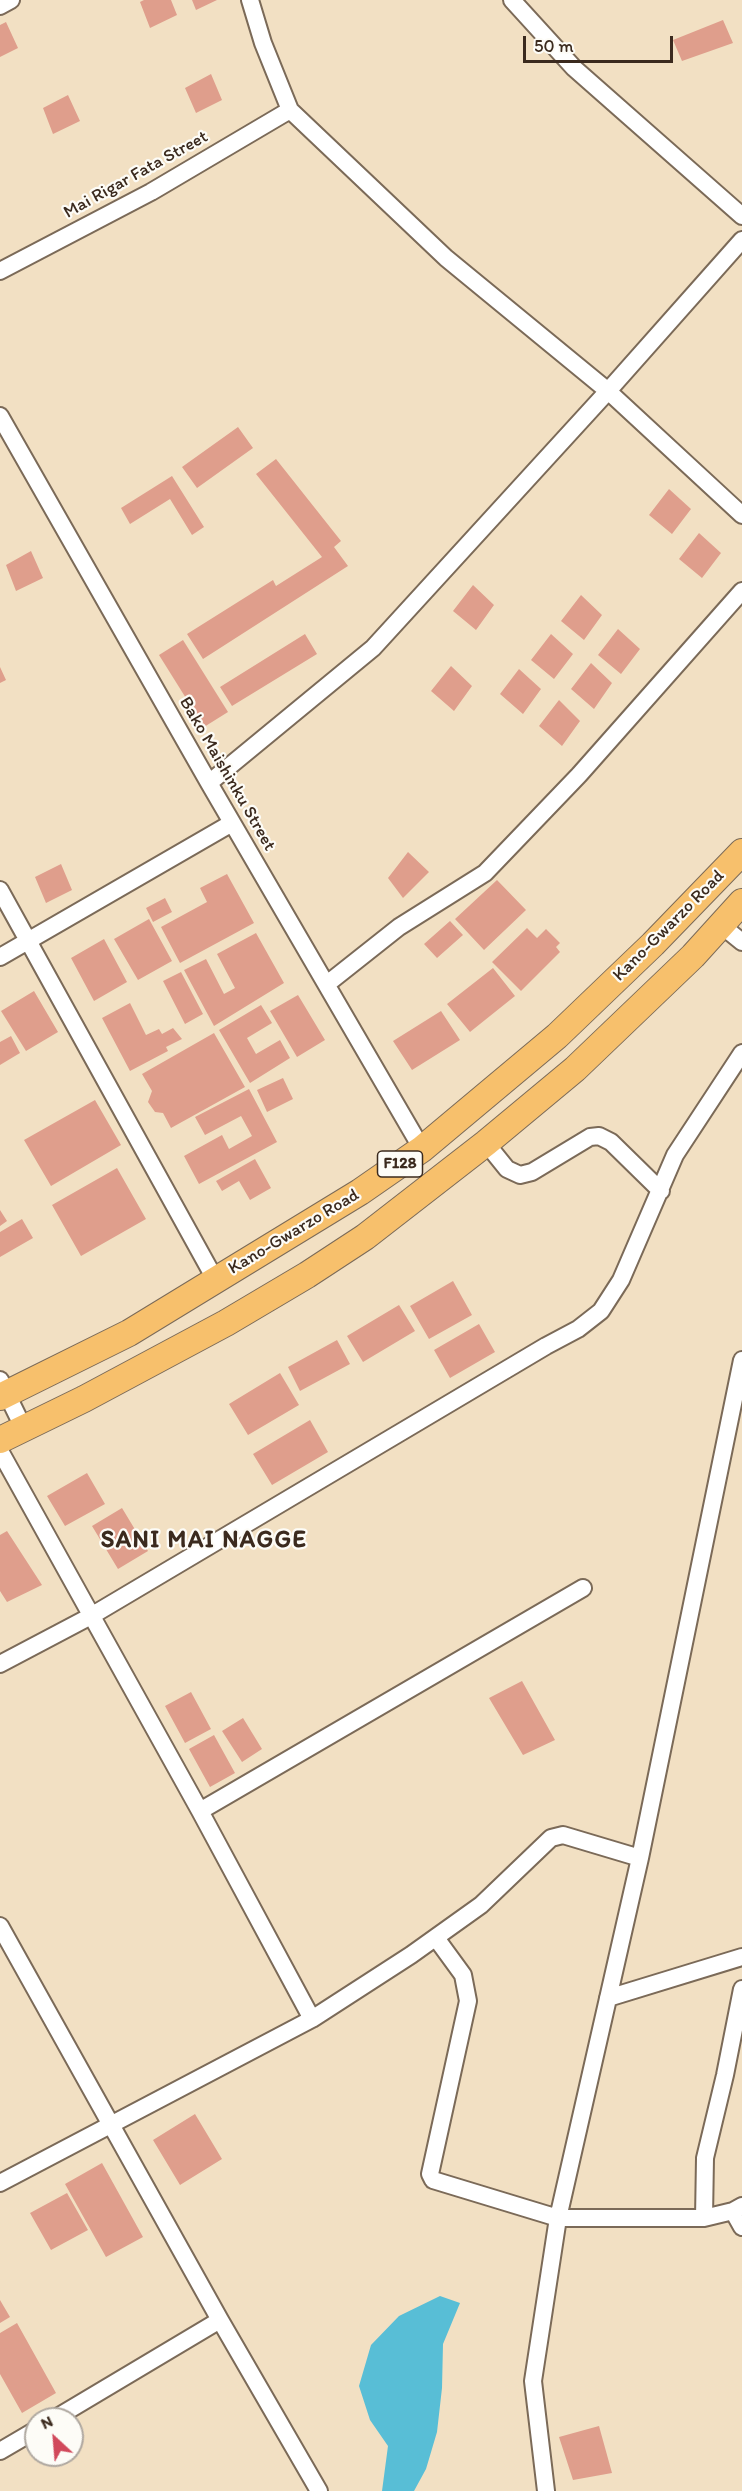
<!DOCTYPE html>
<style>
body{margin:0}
#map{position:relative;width:742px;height:2491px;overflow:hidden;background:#f2e0c3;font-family:Itim,sans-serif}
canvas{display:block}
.north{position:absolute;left:24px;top:2407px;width:60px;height:60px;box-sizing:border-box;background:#fdfcf7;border:2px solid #afa8a0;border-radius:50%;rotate:334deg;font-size:16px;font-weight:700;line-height:24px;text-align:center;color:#3b2a1e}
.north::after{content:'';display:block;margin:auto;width:21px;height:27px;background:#d1495b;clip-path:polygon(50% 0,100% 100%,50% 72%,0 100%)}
.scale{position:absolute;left:523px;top:36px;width:150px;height:27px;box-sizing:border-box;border:3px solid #3b2a1e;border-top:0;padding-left:8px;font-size:18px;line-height:21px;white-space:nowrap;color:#3b2a1e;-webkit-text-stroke:4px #fdfcf7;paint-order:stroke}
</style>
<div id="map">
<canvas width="742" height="2491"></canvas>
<div class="north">N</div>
<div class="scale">50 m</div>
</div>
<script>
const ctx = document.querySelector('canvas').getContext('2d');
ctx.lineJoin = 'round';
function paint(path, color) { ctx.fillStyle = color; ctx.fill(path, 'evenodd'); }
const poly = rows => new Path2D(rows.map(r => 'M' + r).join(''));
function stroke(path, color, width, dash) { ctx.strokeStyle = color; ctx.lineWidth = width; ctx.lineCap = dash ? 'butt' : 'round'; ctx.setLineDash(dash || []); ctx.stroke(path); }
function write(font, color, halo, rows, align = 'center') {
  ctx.font = font + ' Itim,sans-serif'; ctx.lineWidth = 4.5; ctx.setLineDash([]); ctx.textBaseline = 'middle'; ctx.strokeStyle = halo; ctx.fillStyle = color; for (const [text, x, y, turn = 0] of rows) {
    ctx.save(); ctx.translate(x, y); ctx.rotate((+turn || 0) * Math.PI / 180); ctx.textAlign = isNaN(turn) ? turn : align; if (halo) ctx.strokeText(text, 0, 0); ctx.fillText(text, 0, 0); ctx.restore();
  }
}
const water = poly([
 [440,2296,460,2303,443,2344,442,2388,437,2432,426,2469,414,2491,382,2491,388,2446,370,2420,359,2386,371,2345,399,2316]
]);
const building = poly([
 [144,0,171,0,177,15,150,28,140,2],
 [192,0,217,0,196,10],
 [723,20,733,43,682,61,673,40],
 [6,22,18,48,0,57,0,25],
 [211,74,222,100,196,113,185,88],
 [68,95,80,121,53,134,43,108],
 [238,427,253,448,197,488,182,467],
 [276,459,341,541,334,547,348,566,203,659,187,634,273,580,276,586,322,557,256,474],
 [172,476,204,527,192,535,170,499,130,524,121,508],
 [669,489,691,509,672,534,649,515],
 [699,533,721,553,702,578,679,559],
 [31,551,43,578,16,591,6,565],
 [473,585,494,605,476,630,453,611],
 [581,595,602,615,584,640,561,621],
 [618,629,640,649,621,674,598,655],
 [305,634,317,654,232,706,220,687],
 [551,634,573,654,554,679,531,660],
 [183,640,228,712,204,727,159,655],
 [591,663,612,683,594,709,571,689],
 [451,666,472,686,454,711,431,691],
 [0,667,6,680,0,683],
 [519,669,541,689,523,714,500,694],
 [559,700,580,721,562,746,539,726],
 [408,852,429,872,403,898,388,878],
 [61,864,72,890,46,903,35,877],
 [227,874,254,923,180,963,161,927,207,902,200,888],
 [497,880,526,910,484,950,455,919],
 [165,898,172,912,153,922,146,908],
 [149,919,172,961,138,980,114,939],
 [450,921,463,935,437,958,424,944],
 [527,928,537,938,546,929,560,943,556,947,560,952,521,991,492,962],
 [256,933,284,983,214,1026,184,970,206,959,224,994,235,988,217,954],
 [104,939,127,982,94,1001,71,958],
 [493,968,515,996,470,1032,447,1004],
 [181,972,203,1014,185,1024,163,981],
 [34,991,58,1032,26,1051,1,1011],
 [298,995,325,1040,297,1057,270,1011],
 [130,1003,146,1035,159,1029,162,1034,173,1028,182,1039,166,1047,168,1051,130,1071,102,1018],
 [261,1005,272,1023,247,1038,256,1054,280,1040,290,1058,250,1083,219,1030],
 [441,1011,460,1040,412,1070,393,1041],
 [214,1033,245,1087,171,1128,163,1113,155,1112,148,1102,152,1091,142,1074],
 [11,1036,20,1053,0,1065,0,1042],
 [283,1078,293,1099,267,1112,257,1090],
 [249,1089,277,1142,199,1184,184,1156,222,1135,229,1149,252,1136,241,1116,205,1135,195,1117],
 [95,1100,121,1145,51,1186,24,1140],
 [255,1159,271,1188,250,1200,239,1181,222,1191,216,1181],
 [117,1168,146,1219,81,1256,52,1205],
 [0,1210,7,1221,0,1226],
 [22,1219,33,1238,0,1257,0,1232],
 [453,1281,472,1315,429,1339,410,1306],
 [399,1305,415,1331,363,1362,347,1336],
 [479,1324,495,1352,450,1378,434,1350],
 [337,1340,350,1364,300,1391,288,1367],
 [280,1373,299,1405,248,1435,229,1404],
 [310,1420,328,1452,272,1485,253,1454],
 [87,1473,105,1504,65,1526,47,1496],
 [122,1508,148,1551,118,1569,92,1526],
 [7,1531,42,1585,7,1602,0,1591,0,1535],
 [522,1681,555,1740,523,1755,489,1698],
 [191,1692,211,1729,185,1743,165,1706],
 [243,1718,262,1749,242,1762,222,1731],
 [214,1735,235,1773,210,1787,189,1749],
 [195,2114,222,2159,180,2185,153,2140],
 [102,2163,143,2237,106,2257,65,2184],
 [67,2193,88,2230,51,2250,30,2213],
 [0,2300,10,2317,0,2323],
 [17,2323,56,2393,22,2413,0,2374,0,2333],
 [599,2426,612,2473,573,2480,559,2437]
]);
const minor = poly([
 [250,0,263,43,290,110,446,258,608,391,742,515],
 [512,0,574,68,742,216],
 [0,6,11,0],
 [0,271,151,192,290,110],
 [0,416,209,783,422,1149],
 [209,783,373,648,608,391,742,240],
 [0,890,215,1279],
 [721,925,742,942],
 [0,957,232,823],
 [327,984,399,927,485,873,579,775,742,591],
 [486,1143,507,1169,520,1175,532,1172,590,1137,599,1136,611,1142,661,1191],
 [0,1380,24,1429],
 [0,1451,200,1811,312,2019],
 [0,1664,91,1616,546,1346,578,1329,601,1311,621,1280,675,1155,742,1053],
 [200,1811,583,1588],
 [0,1926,220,2320,319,2491],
 [436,1938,463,1975,468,2001,430,2174,433,2180,558,2218,704,2218,733,2211,742,2206],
 [608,1998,742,1957],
 [0,2183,312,2019,411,1955,481,1905,551,1838,563,1835,640,1858],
 [733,2211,742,2227],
 [704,2218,705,2158,725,2075,742,1989],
 [54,2419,220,2320],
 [0,2451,36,2430],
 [546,2491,533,2381,558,2218,640,1858,742,1360]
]);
const primary = poly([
 [0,1397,129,1333,360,1192,422,1149,557,1036,653,944,742,852],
 [0,1440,84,1399,226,1323,307,1275,365,1237,486,1143,575,1069,693,956,742,902]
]);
const shields = [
 [400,1164,45]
];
const shieldNames = [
 ["F128",400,1164]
];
const streetNames = [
 ["Mai Rigar Fata Street",136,175,-29],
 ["Bako Maishinku Street",227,774,60],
 ["Kano-Gwarzo Road",669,926,-45],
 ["Kano-Gwarzo Road",294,1232,-31]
];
const districtNames = [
 ["SANI MAI NAGGE",204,1541]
];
paint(water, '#58bed6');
paint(building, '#df9e8c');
stroke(minor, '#7b6a58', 20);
stroke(primary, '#7b6a58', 28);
stroke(minor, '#fff', 16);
stroke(primary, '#f7c06c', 26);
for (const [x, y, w] of shields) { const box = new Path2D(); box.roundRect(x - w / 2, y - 13, w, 26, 4.5); ctx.fillStyle = '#fdfcf7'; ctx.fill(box); stroke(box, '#3b2a1e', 1.5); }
write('bold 16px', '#3b2a1e', null, shieldNames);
write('18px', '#3b2a1e', '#fdfcf7', streetNames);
ctx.letterSpacing = '1.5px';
write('bold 24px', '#3b2a1e', '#fdfcf7', districtNames);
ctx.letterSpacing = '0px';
</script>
